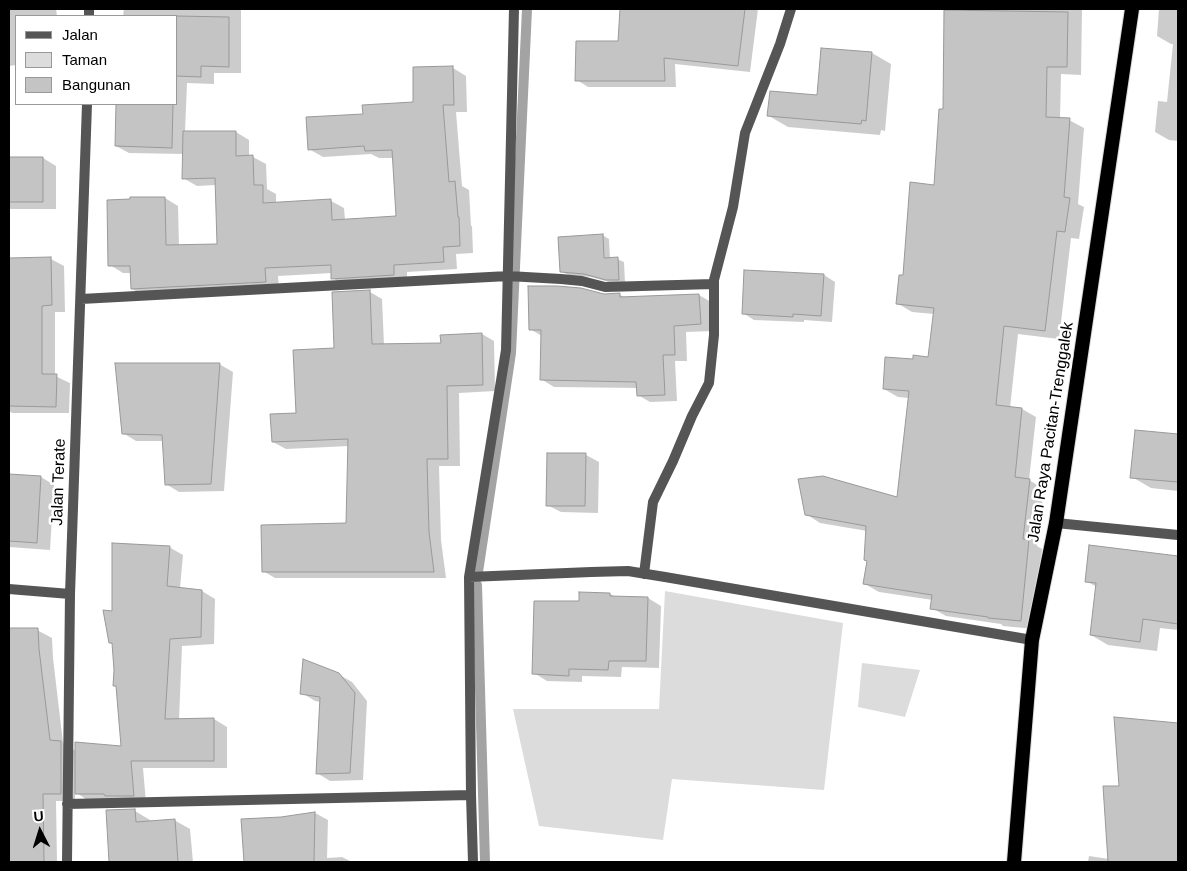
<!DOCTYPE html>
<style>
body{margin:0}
#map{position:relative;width:1187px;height:871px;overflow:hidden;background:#fff;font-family:Helvetica,sans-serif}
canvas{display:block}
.frame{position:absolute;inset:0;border:10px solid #000;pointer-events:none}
.legend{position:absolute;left:15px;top:15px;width:162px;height:90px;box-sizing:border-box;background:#fff;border:1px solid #999;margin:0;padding:6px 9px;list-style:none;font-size:15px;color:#000}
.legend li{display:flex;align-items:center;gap:10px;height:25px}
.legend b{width:25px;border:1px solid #999}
.north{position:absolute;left:15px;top:806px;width:50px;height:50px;-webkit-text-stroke:4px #fff;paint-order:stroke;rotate:355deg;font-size:14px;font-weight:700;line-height:20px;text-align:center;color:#000}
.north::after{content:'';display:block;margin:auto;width:18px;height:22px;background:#000;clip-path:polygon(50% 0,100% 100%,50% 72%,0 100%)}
</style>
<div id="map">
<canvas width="1187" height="871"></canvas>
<div class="frame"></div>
<ul class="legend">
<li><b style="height:6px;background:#555"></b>Jalan</li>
<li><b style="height:14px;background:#dcdcdc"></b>Taman</li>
<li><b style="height:14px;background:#c4c4c4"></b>Bangunan</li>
</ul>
<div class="north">U</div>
</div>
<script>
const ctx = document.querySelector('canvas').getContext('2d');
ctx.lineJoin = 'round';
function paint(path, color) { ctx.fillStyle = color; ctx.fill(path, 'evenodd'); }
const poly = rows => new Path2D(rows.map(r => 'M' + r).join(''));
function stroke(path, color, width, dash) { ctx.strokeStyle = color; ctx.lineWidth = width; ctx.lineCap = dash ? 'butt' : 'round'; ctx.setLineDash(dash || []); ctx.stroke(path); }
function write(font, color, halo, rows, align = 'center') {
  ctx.font = font + ' Helvetica,sans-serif'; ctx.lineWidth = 5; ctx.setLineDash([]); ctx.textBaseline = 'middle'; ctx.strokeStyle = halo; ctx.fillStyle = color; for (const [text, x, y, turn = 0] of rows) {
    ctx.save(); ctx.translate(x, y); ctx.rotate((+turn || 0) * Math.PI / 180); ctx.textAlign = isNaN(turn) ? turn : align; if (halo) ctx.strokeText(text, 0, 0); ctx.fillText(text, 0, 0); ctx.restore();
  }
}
const green = poly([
 [665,591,843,623,824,790,672,779,663,840,539,826,513,709,659,709],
 [862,663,920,670,905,717,858,707]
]);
const shadow = poly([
 [9,9,56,9,57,16,16,16,16,65,9,66],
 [124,9,241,9,241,73,214,73,214,84,187,83,185,132,236,132,249,140,249,157,253,157,266,164,267,189,276,194,276,204,331,201,344,208,345,220,398,217,393,158,379,158,371,154,323,157,309,149,364,115,415,103,453,68,466,76,467,112,456,112,462,186,469,190,471,226,472,226,473,253,456,254,457,269,407,272,407,282,346,286,332,278,332,273,278,276,279,289,145,296,132,289,131,273,123,273,110,265,165,198,178,206,179,246,218,245,216,185,197,186,183,178,184,154,129,153,116,146,117,104,176,104,176,16,123,16],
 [622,9,758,9,750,72,675,64,676,87,588,87,577,80,619,42],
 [966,9,1082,9,1081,75,1061,74,1060,119,1069,120,1084,128,1078,204,1084,207,1079,239,1071,238,1059,339,1018,334,1010,408,1022,409,1036,417,1029,480,1044,489,1037,546,1042,549,1035,629,1003,626,1001,624,946,616,932,608,933,600,879,592,865,584,868,561,867,531,820,523,806,514,898,499,909,398,898,397,884,389,914,360,929,358,934,314,912,312,897,303,904,276,935,186,944,111],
 [1159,9,1178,9,1178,141,1169,140,1155,132,1158,101,1167,102,1173,44,1171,44,1157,36],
 [872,53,891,64,885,131,881,130,880,135,788,127,769,116,818,96],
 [9,158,43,158,56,166,56,209,9,209],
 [1177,195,1178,195,1178,239,1177,238],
 [602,235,609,239,610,259,617,259,624,262,625,283,613,283,591,277,568,275,561,271],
 [9,259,51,259,64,266,65,312,55,312,55,376,70,383,69,413,12,413,9,411],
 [746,271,824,275,835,282,832,322,804,320,804,322,754,320,743,313],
 [370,292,382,299,384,345,442,344,482,334,494,341,495,391,459,393,460,466,439,466,441,540,446,578,275,578,263,571,347,524,349,446,286,449,273,442,298,414],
 [603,295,620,295,626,298,699,295,711,302,713,331,686,332,687,361,675,361,677,401,650,402,638,395,638,388,554,387,541,379,542,336,530,329],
 [219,364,233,372,224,491,179,492,166,484,163,441,136,441,123,433],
 [1136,432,1178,436,1178,491,1151,488,1132,477],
 [586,455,599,462,598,513,561,512,547,505],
 [9,475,41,477,54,485,50,550,9,547],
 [1090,546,1178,557,1178,630,1160,628,1157,651,1108,645,1091,635,1097,587,1086,581],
 [169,547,183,555,180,588,202,591,215,599,214,644,182,646,179,720,214,719,227,727,227,768,143,768,146,803,89,801,75,792,75,801,56,801,57,862,9,862,9,630,37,630,52,638,53,658,63,743,76,751,122,747,117,687,114,685,116,670,113,644,110,643,113,612],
 [610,594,616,597,648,598,661,606,659,668,622,667,621,677,582,676,582,682,547,681,534,673,580,602],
 [338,674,352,682,367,701,363,780,330,781,317,773,321,702,315,701,302,693],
 [1116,719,1178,724,1178,857,1161,855,1160,862,1088,862,1089,856,1109,859,1120,787],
 [107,811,135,811,150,820,151,822,174,820,190,829,193,862,111,862],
 [315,813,328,820,327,858,342,857,352,862,245,862,243,820,281,819]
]);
const stream = poly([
 [478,572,511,353,527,9],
 [477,585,485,862]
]);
const building = poly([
 [620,9,745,9,738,66,664,58,665,81,575,81,576,41,618,41,620,9],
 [944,10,1068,12,1067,67,1047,67,1046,117,1070,118,1064,197,1070,198,1065,232,1057,231,1045,331,1004,326,996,405,1022,408,1015,477,1030,479,1023,539,1029,540,1021,621,988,618,988,617,930,609,932,595,863,584,867,561,864,560,866,526,805,515,798,479,823,476,897,497,909,391,883,389,885,357,913,359,913,355,928,357,934,308,896,304,899,275,903,275,910,182,934,185,939,109,943,109,944,10],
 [176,16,229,17,229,67,201,66,201,77,176,76,176,16],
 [821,48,872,52,866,121,862,120,861,124,767,116,770,91,817,95,821,48],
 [453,66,454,105,443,105,449,182,455,181,458,217,459,217,460,246,443,247,444,262,394,265,394,275,331,279,331,265,265,268,266,282,131,289,130,266,108,266,107,200,130,199,130,197,165,197,166,245,217,244,215,178,182,179,183,131,236,131,236,156,253,155,254,185,263,185,263,203,331,199,332,220,396,216,392,150,365,151,364,146,308,150,306,117,363,114,362,105,413,102,413,67,453,66],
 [116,104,173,104,172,148,115,146,116,104],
 [9,157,43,157,43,202,9,202,9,157],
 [603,234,604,258,618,257,619,280,606,280,584,274,560,272,558,237,603,234],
 [51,257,52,305,42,306,42,374,57,374,56,407,9,406,9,258,51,257],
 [744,270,824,274,821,316,793,314,793,317,742,314,744,270],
 [528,286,557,286,581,288,604,294,620,293,620,297,699,294,701,324,674,326,675,355,663,355,665,395,637,396,636,382,540,380,541,330,529,330,528,286],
 [370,290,372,344,441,343,440,335,482,333,483,385,447,386,448,459,427,459,429,532,434,572,262,572,261,525,346,523,348,439,272,442,270,414,296,413,293,350,334,348,332,292,370,290],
 [115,363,220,363,211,484,165,485,162,435,122,434,115,363],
 [1135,430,1178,434,1178,482,1130,478,1135,430],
 [547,453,586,453,585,506,546,506,547,453],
 [9,474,41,476,37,543,9,541,9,474],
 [112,543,170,546,167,586,202,590,201,637,170,639,165,719,214,718,214,761,131,761,134,796,105,796,104,794,75,794,75,742,121,746,116,686,113,686,114,670,112,643,109,643,103,610,112,611,112,543],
 [1089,545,1178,556,1178,624,1143,619,1140,642,1090,635,1096,583,1085,582,1089,545],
 [579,592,610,593,610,596,648,597,646,661,609,661,608,670,569,669,569,676,532,674,534,601,579,601,579,592],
 [9,628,38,628,39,649,50,740,61,741,61,794,43,794,44,862,9,862,9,628],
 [303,659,339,673,355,693,350,773,316,774,320,697,300,694,303,659],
 [1114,717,1178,723,1178,862,1108,862,1103,786,1119,786,1114,717],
 [135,809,136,822,175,819,178,862,109,862,106,810,135,809],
 [315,812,314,862,244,862,241,819,281,817,315,812]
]);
const minor = poly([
 [89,16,89,9],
 [81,299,508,276,561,279,582,281,605,287,714,284],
 [1056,523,1178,535],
 [644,574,653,502,673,461,692,416,709,383,714,335,714,280,733,207,745,133,780,44,791,9],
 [469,577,591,572,628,571,665,577,1032,640],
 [9,589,70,594],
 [67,804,471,795],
 [67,862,70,594,87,104],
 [473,862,471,795,469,577,506,350,514,9]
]);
const trunk = poly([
 [1014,862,1032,640,1056,523,1132,9]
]);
const streetNames = [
 ["Jalan Raya Pacitan-Trenggalek",1051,432,-81],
 ["Jalan Terate",59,482,-88]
];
paint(green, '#dcdcdc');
paint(shadow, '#0003');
stroke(stream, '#a3a3a3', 10);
paint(building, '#c4c4c4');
stroke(building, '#999', 1);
stroke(trunk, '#dbdbdb', 16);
stroke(minor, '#555', 10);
stroke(trunk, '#000', 14);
write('16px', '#000', '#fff', streetNames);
</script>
